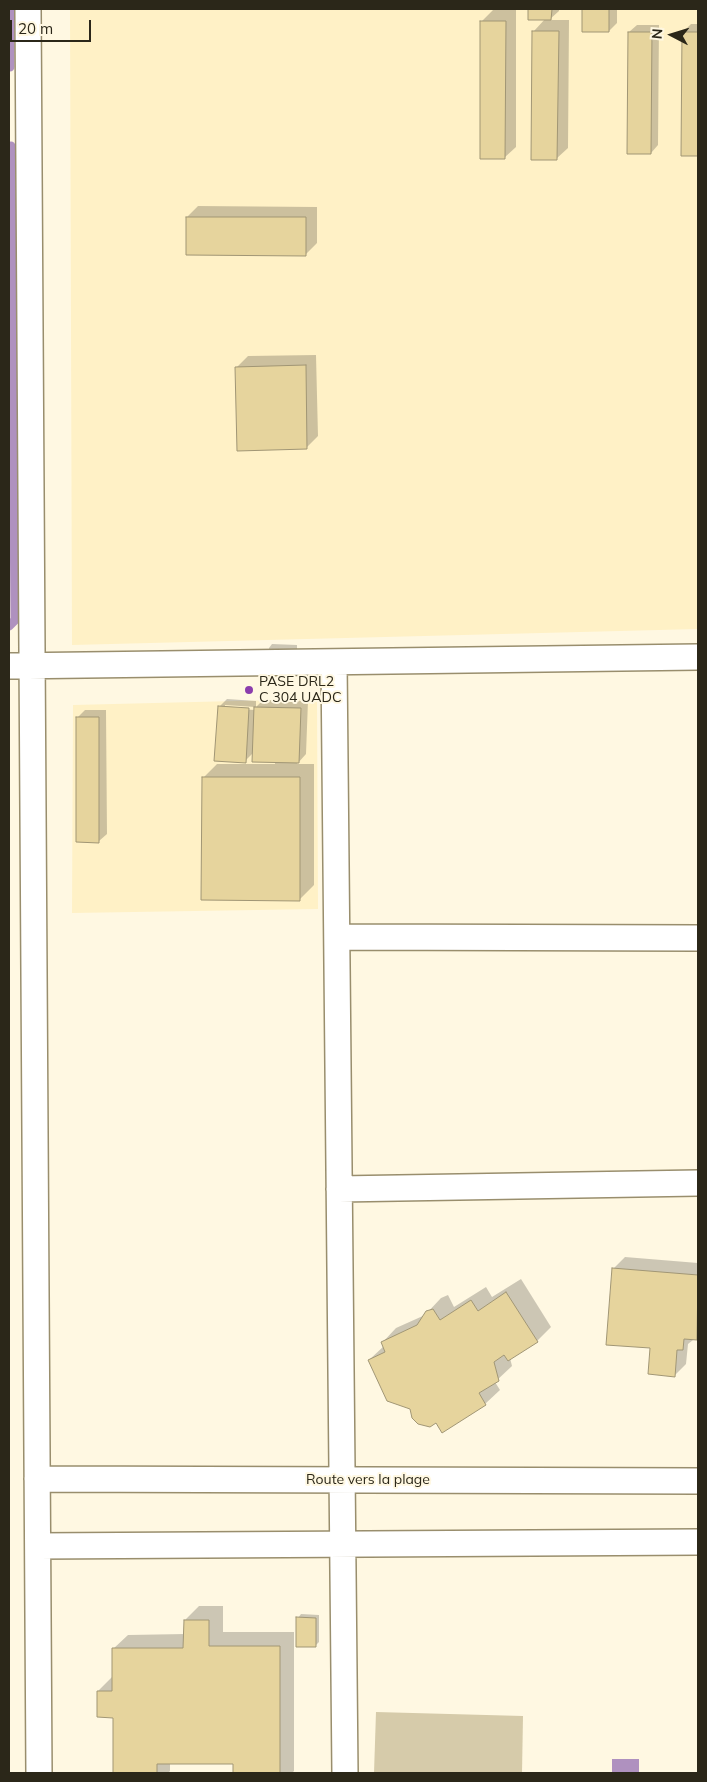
<!DOCTYPE html>
<style>
body{margin:0}
#map{position:relative;width:707px;height:1782px;overflow:hidden;background:#fff8e2;font-family:Mulish,sans-serif}
canvas{display:block}
.frame{position:absolute;inset:0;border:10px solid #2b2719;pointer-events:none}
.north{position:absolute;left:647px;top:10px;width:50px;height:50px;-webkit-text-stroke:4px #fff8e2;paint-order:stroke;rotate:275deg;font-size:14px;font-weight:700;line-height:20px;text-align:center;color:#2b2719}
.north::after{content:'';display:block;margin:auto;width:18px;height:22px;background:#2b2719;clip-path:polygon(50% 0,100% 100%,50% 72%,0 100%)}
.scale{position:absolute;left:10px;top:20px;width:81px;height:22px;box-sizing:border-box;border:2px solid #2b2719;border-top:0;padding-left:6px;font-size:15px;line-height:18px;white-space:nowrap;color:#2b2719;-webkit-text-stroke:4px #fff8e2;paint-order:stroke}
</style>
<div id="map">
<canvas width="707" height="1782"></canvas>
<div class="frame"></div>
<div class="north">N</div>
<div class="scale">20 m</div>
</div>
<script>
const ctx = document.querySelector('canvas').getContext('2d');
ctx.lineJoin = 'round';
function paint(path, color) { ctx.fillStyle = color; ctx.fill(path, 'evenodd'); }
const poly = rows => new Path2D(rows.map(r => 'M' + r).join(''));
function stroke(path, color, width, dash) { ctx.strokeStyle = color; ctx.lineWidth = width; ctx.lineCap = dash ? 'butt' : 'round'; ctx.setLineDash(dash || []); ctx.stroke(path); }
function write(font, color, halo, rows, align = 'center') {
  ctx.font = font + ' Mulish,sans-serif'; ctx.lineWidth = 4; ctx.setLineDash([]); ctx.textBaseline = 'middle'; ctx.strokeStyle = halo; ctx.fillStyle = color; for (const [text, x, y, turn = 0] of rows) {
    ctx.save(); ctx.translate(x, y); ctx.rotate((+turn || 0) * Math.PI / 180); ctx.textAlign = isNaN(turn) ? turn : align; if (halo) ctx.strokeText(text, 0, 0); ctx.fillText(text, 0, 0); ctx.restore();
  }
}
const built = poly([
 [70,9,698,9,698,629,72,645],
 [317,699,318,909,72,913,73,705]
]);
const green = poly([
 [376,1712,523,1716,522,1773,374,1773]
]);
const water = poly([
 [612,1759,639,1759,639,1773,612,1773]
]);
const shadow = poly([
 [530,9,559,9,559,11,549,20,569,20,568,148,556,159,534,31,546,18,530,18],
 [584,9,617,9,617,23,609,31,584,31],
 [493,10,516,10,516,147,504,158,482,21],
 [691,24,698,24,698,155,682,155,683,32],
 [637,25,659,25,658,145,651,153,629,32],
 [198,206,317,207,317,243,305,255,187,217],
 [316,355,318,436,306,448,237,367,248,356],
 [272,644,297,645,297,661,268,664,269,648],
 [227,699,256,701,256,707,263,700,308,701,306,754,297,764,314,764,314,885,299,900,203,778,217,764,275,764,275,761,253,753,245,761,219,707],
 [225,705,255,707,255,710,225,708],
 [85,710,106,710,107,834,99,841,77,718],
 [625,1257,698,1263,698,1336,688,1344,686,1364,675,1375,613,1269],
 [521,1279,551,1327,537,1341,510,1358,512,1366,495,1382,500,1390,485,1404,436,1421,412,1408,369,1360,384,1346,382,1343,396,1328,425,1315,441,1298,448,1295,454,1307,486,1287,492,1297],
 [199,1606,223,1606,223,1632,294,1632,294,1771,292,1773,234,1773,234,1763,170,1763,170,1771,168,1773,114,1773,114,1716,98,1691,112,1677,113,1649,128,1635,185,1634,185,1620],
 [301,1614,319,1615,319,1642,315,1646,298,1618]
]);
const stream = poly([
 [10,9,10,67],
 [9,626,15,620,11,146]
]);
const building = poly([
 [528,9,552,9,551,20,528,20,528,9],
 [582,9,609,9,609,32,582,32,582,9],
 [480,21,506,21,505,159,480,159,480,21],
 [532,31,559,31,557,160,531,160,532,31],
 [628,32,652,32,651,154,627,154,628,32],
 [682,32,698,32,698,156,681,156,682,32],
 [186,217,306,217,306,256,186,255,186,217],
 [306,365,307,449,237,451,235,367,306,365],
 [218,706,249,708,246,763,214,761,218,706],
 [254,707,301,708,299,763,252,762,254,707],
 [76,717,99,717,99,843,76,842,76,717],
 [202,777,300,777,300,901,201,900,202,777],
 [612,1268,698,1275,697,1340,684,1339,683,1350,677,1350,675,1377,648,1374,650,1348,606,1345,612,1268],
 [506,1292,538,1342,508,1361,504,1355,494,1362,499,1381,479,1393,486,1405,442,1433,436,1423,430,1427,418,1424,412,1418,410,1409,387,1401,368,1360,385,1352,381,1342,417,1325,426,1311,433,1309,440,1320,471,1300,478,1311,506,1292],
 [296,1617,316,1618,316,1647,296,1647,296,1617],
 [184,1620,209,1620,209,1646,280,1646,280,1773,233,1773,233,1764,157,1764,157,1773,113,1773,113,1718,97,1717,97,1691,112,1691,112,1648,183,1648,184,1620]
]);
const street = poly([
 [28,9,39,1773],
 [334,662,345,1773],
 [9,666,698,657],
 [337,937,698,938],
 [339,1189,698,1183],
 [37,1479,698,1481],
 [38,1546,698,1542]
]);
const markers = [
 [249,690,5,"#8b3dad"]
];
const poiNames = [
 ["PASE DRL2",259,682],
 ["C 304 UADC",259,698]
];
const streetNames = [
 ["Route vers la plage",368,1480]
];
paint(built, '#fff1c6');
paint(green, '#d6cbaa');
paint(water, '#af91bf');
paint(shadow, '#0003');
stroke(stream, '#af91bf', 9);
paint(building, '#e6d49d');
stroke(building, '#a19675', 1);
stroke(street, '#998e6d', 28);
stroke(street, '#fff', 25);
for (const [x, y, r, color] of markers) { const dot = new Path2D(); dot.arc(x, y, r, 0, 2 * Math.PI); ctx.fillStyle = color; ctx.fill(dot); stroke(dot, '#fff8e2', 2); }
write('14px', '#2b2719', '#fff8e2', poiNames, 'left');
write('14px', '#2b2719', '#fff8e2', streetNames);
</script>
